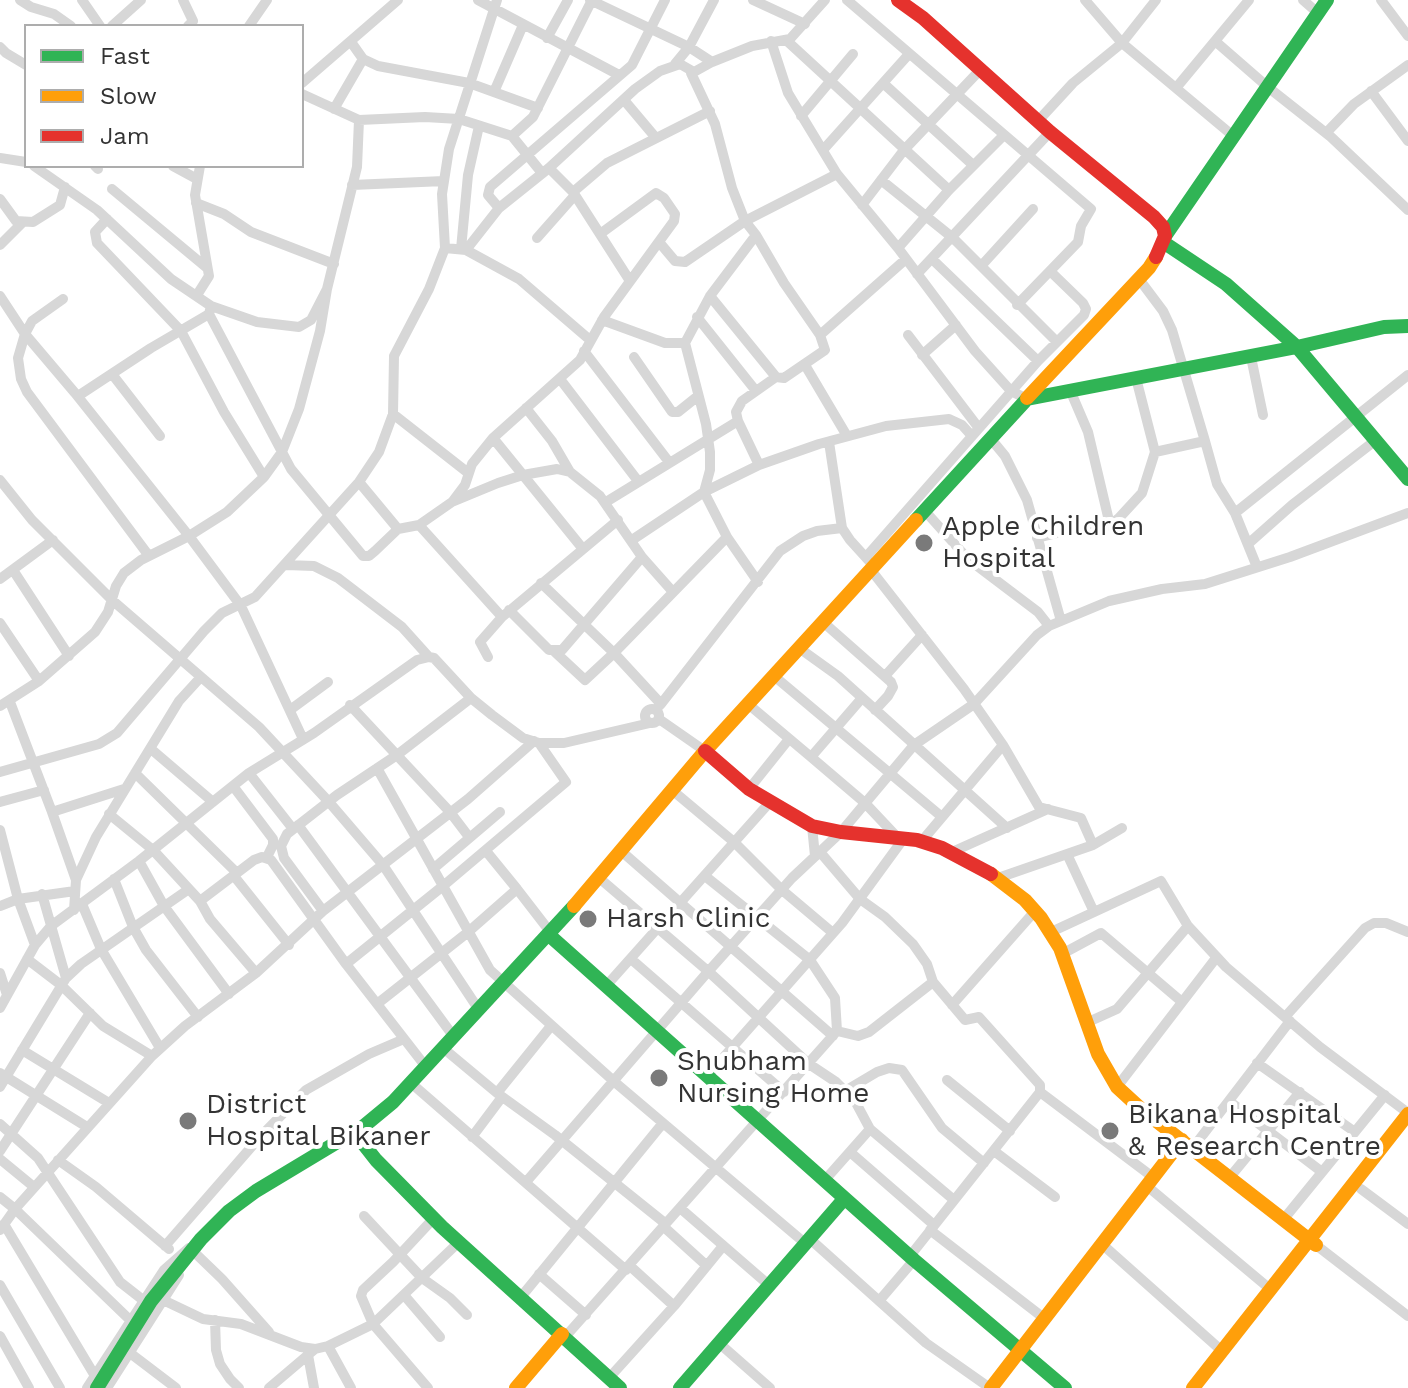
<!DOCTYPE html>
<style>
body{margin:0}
#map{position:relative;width:1408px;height:1388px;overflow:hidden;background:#fff;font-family:"Work Sans",sans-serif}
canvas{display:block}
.legend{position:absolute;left:24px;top:24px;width:280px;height:144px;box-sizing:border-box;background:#fff;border:2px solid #adadad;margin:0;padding:10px 14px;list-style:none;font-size:24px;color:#333}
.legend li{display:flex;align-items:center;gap:16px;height:40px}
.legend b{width:40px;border:2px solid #adadad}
</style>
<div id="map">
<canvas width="1408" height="1388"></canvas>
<ul class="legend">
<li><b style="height:10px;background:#30b455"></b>Fast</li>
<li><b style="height:10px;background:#ff9f0a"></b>Slow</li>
<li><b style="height:10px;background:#e5322d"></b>Jam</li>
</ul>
</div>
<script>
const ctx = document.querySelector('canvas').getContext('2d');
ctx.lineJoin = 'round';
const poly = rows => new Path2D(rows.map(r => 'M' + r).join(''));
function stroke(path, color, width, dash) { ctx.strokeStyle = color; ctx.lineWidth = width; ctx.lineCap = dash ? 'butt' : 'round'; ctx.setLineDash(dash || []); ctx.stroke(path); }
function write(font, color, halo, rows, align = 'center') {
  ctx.font = font + ' "Work Sans",sans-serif'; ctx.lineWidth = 8; ctx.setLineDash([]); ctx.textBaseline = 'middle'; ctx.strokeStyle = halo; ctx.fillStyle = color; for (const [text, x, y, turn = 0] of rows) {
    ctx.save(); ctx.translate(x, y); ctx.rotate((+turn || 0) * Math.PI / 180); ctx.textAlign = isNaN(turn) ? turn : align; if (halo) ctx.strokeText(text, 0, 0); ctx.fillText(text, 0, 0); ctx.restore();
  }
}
const street = poly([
 [20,0,31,7,54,14,71,26],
 [82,0,100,26],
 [183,0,193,21,188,26],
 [478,0,619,75],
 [590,0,689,47,712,62],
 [753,0,805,24],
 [847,0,1091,209,1081,226,1078,242,1017,305],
 [1085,0,1122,43,1232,135],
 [1303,0,1319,14],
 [1381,0,1408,36],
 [112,26,141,0],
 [249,26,267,0],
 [547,38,568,0],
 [786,40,949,190],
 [771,41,788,93,837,174,898,248,975,351,1011,391,1027,399],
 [1215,41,1269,88,1331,137,1408,210],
 [351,42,363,59,378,66,469,83,538,108],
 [0,47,6,53,26,65],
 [675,64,689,47,714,0],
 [691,73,715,124,732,188,745,221,756,235,710,296,685,343,706,424,710,452,710,470,704,492,727,537,758,582],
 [302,83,398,0],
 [883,83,973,165],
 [1176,88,1249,0],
 [1371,91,1408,141],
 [494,92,523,25],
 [302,94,359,120,425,117,459,119,512,136,533,117,592,0],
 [624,100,656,138],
 [334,109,363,59],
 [801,116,853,54],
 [1038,121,1073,83,1122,43,1156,0],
 [1326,133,1354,104,1408,65],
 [512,136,542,173],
 [823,150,909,54],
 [0,158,26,162],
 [34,166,97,210,171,279,211,306,257,322,299,327,311,320,327,289,357,167,359,120],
 [95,166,98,169],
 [173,166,197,179],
 [549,168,573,192],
 [881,180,953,238,1056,341],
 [352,185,444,181],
 [112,189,207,268],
 [0,199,16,221,33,222,60,205,65,187],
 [196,203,224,214,251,232,334,264],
 [862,205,904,150,981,69],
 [499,208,488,195,490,187,632,65,665,0],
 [107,219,95,232,97,243,181,331,224,412,264,477],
 [537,238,575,195],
 [659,242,675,261,685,262,745,221,837,174],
 [0,245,22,223],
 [445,248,442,194,449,149,497,0],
 [898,248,949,190,1004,135],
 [461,249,468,175,479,126],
 [466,250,519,279,590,340],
 [932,259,1038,361],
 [982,265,1033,209],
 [917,274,1050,132],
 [1139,279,1163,311,1172,330,1205,441],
 [630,281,573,192,607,163,710,111],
 [197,295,209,276,195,195,200,166],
 [0,296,25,334,75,393,189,536,241,606,303,739],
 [710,296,776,377,784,378,825,350,820,335,784,283,756,235],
 [63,299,32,321,25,334,18,358,21,379,27,392,149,556],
 [211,306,209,314,291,469,363,556,369,556,375,551,398,529,419,525,452,502,498,483,523,475,557,469,570,472,600,496,642,557,673,592],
 [697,317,756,391],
 [602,320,665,343,685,343],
 [820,335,906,259],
 [908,335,978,427],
 [584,351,669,462],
 [922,355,956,325],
 [634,357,672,412,678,412,698,396],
 [1251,357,1263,415],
 [805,365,847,436],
 [112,374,160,436],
 [1136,378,1155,452,1205,441,1217,484,1235,513,1257,567],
 [560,379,638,481],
 [1070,390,1088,432,1110,525],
 [78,396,151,348,209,314],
 [526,408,552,441,570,472],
 [393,414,467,472],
 [493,438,583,549],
 [991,439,1005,456,1027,500,1061,621],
 [829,442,842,528,850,540,869,561],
 [759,465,738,421,736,412,742,401,776,377],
 [0,480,32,520,112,600,259,727,329,802,383,865,479,1010],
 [359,482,398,529],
 [453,501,465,485,472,464,493,438,580,360,604,317,674,221,675,214,664,198,656,193,600,234],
 [606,502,738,421],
 [925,511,968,559,1038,612,1049,626],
 [1235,513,1408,375],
 [419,525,502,617],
 [1037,538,1073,529,1096,528,1110,525,1119,518,1142,493,1155,452],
 [632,540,704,492,759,465,819,444,886,426,949,419,962,425,971,435],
 [1248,544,1292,505,1376,440],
 [866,557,1038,361,1084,315,1086,309,1083,303,1050,271],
 [286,565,314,566,338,578,402,627,429,657],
 [13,570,69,656],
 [871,570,964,689,1003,745,1039,807,1081,818,1093,845,998,878],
 [0,579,53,540],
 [541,583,614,653,661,704,655,710],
 [509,610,549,650,562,650,642,557],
 [823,622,891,682,893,687,888,696,875,710],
 [0,623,39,681],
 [799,648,838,676,1007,828],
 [555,652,585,680,614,653,727,537],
 [488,657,480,642,502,617,618,520],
 [774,676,942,817],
 [885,676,922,635],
 [862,698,811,757,865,803,897,837],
 [10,702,52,812,124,789],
 [661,704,780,551,803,536,817,531,842,528],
 [748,704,811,757],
 [350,705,450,812,469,837],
 [0,706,39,681,95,632,108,612,116,586,124,573,141,560,189,536,227,512,264,477,282,452,299,409,320,331,327,289],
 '645 716a7 7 0 1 1 14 0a7 7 0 1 1-14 0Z',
 [290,710,328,682],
 [659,719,705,751],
 [151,749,213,802],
 [377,768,490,970,617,1084,806,1244],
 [0,772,99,744,117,733,204,631,222,613,255,597,359,482,379,452,393,414,394,356,429,289,445,248,466,250,499,208,549,168,635,89,660,71,680,64,694,72,712,62,752,46,790,39,825,0],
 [135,773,237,873],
 [249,773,293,829],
 [233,786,273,839,273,845,267,857],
 [749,789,789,739],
 [672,790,734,842,782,890,833,933],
 [0,802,44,790],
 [52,812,76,880],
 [109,814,153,850,200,901,210,919,256,973],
 [298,825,454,1037],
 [812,826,815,856],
 [0,830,18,899,35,945],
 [921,842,1003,745],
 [1093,845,1122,828],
 [620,850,833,1036],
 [486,851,517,889],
 [820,852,860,899,885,917,913,944,927,964,933,982,965,1020,979,1017,1040,1085,1040,1092],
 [952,852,1048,809],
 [1067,854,1094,912],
 [139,861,164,906,229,994],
 [433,869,500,812],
 [234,876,289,945],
 [598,877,709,972,809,1064,836,1082,855,1101,870,1129,824,1181],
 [114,879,133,927,146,950,198,1017],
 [42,894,66,978],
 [200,901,254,860,262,857,271,860,346,964,426,1067],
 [82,904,101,949,160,1048],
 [0,906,18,899,75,891],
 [74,910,76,880,96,837,179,701,200,678],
 [323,911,284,858,281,846,287,834,337,795,397,755,471,698],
 [1188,926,1226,967,1320,1047,1408,1113],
 [1051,932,1161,881,1188,926,1117,1009,1086,1023],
 [1062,954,1101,933,1182,1002],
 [27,959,61,985,103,1026,152,1056],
 [631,959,784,1092],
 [346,964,443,886,566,782,539,743],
 [0,973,7,995],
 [606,986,770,802],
 [377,1004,467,933,517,889,551,933],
 [952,1005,1035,911],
 [0,1008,35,945,51,926,139,861,249,773,314,733,417,660,429,657,434,658,471,698,492,715,523,738,539,743,564,743,650,723],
 [1285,1017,1365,928,1374,923,1386,923,1408,932],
 [837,1031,858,1036,869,1032,933,982],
 [443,1048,497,1093,551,1026],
 [22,1050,109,1103],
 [1257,1063,1355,1132],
 [0,1073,87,1127],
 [707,1076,842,923,904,838],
 [947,1080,1010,1131],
 [411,1083,626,1270],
 [0,1087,66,978,81,964,189,889],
 [1117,1087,1216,958],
 [845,1091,877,1072,889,1068,902,1070,942,1128,984,1163],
 [497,1093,555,1135,666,1224],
 [1229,1101,1322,1172],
 [0,1124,38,1158,120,1282,143,1300],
 [870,1129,954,1200],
 [472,1137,502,1097],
 [1192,1149,1290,1021],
 [0,1151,90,1013],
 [994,1151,1055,1197],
 [850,1152,934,1225],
 [0,1159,34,1187],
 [58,1160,96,1187,169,1249],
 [1230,1177,1300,1092],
 [526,1182,706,974,792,878,841,832,914,745,974,704,1037,635,1049,626,1109,601,1162,589,1205,584,1290,557,1408,513],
 [1147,1186,1270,1289],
 [1361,1189,1408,1224],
 [0,1197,15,1209,152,1056,185,1026,256,973,323,911,468,799,534,741],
 [680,1208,770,1286],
 [364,1216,422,1278,450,1298,467,1315],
 [1283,1220,1385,1095],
 [4,1224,95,1376],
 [664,1227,707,1266],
 [0,1230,15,1209,130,1320],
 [930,1230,1045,1319],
 [810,1239,926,1343,990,1388],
 [1103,1245,1222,1351],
 [1316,1245,1408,1316],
 [165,1246,260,1137,306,1090,369,1054,404,1039],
 [194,1252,222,1279,269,1332],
 [910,1256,1040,1092,1154,1178],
 [630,1266,674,1306],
 [539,1274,586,1315],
 [0,1285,60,1388],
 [404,1295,440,1337],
 [521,1297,663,1123],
 [163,1300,203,1319,241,1324,301,1347,315,1349,328,1346,373,1324,459,1242],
 [879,1301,914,1260],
 [215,1320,216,1350,220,1364,230,1379,239,1388],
 [0,1336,29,1388],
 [565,1337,837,1031,835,998,810,960,705,876],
 [720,1344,770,1388],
 [328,1346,351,1388],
 [130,1353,176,1388],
 [308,1355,314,1388],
 [609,1378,674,1306,723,1246],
 [87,1388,164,1270,189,1248],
 [107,1388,179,1275],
 [269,1388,315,1349],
 [428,1388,373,1324,361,1296,363,1290,393,1262,434,1218]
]);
const fast = poly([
 [1165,236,1327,0],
 [1163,242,1226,284,1297,347,1384,327,1408,326],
 [916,520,1027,399,1297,347,1408,479],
 [549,935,914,1260,1065,1388],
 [354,1132,376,1160,442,1227,620,1388],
 [97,1388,151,1301,201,1239,229,1211,256,1191,364,1126,393,1102,574,906],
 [680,1388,844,1199]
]);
const slow = poly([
 [1027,398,1149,268,1156,257],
 [991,874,1025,900,1041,918,1060,948,1098,1054,1117,1087,1141,1109,1316,1245],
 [574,906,705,751,916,520],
 [516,1388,562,1334],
 [991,1388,1182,1140],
 [1193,1388,1408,1114]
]);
const jam = poly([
 [898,0,923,18,1050,132,1154,217,1163,227,1165,236,1156,257],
 [705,751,749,789,812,826,841,832,917,840,942,848,991,874]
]);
const markers = [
 [924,543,10,"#7a7a7a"],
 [588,919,10,"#7a7a7a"],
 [659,1078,10,"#7a7a7a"],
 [188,1121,10,"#7a7a7a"],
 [1110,1131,10,"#7a7a7a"]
];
const poiNames = [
 ["Apple Children",942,527],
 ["Hospital",942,559],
 ["Harsh Clinic",606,919],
 ["Shubham",677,1062],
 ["Nursing Home",677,1094],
 ["District",206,1105],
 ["Hospital Bikaner",206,1137],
 ["Bikana Hospital",1128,1115],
 ["& Research Centre",1128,1147]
];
stroke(street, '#d7d7d7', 10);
stroke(fast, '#30b455', 14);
stroke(slow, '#ff9f0a', 14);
stroke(jam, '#e5322d', 14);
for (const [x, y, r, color] of markers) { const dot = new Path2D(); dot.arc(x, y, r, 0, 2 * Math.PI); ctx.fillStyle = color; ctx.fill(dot); stroke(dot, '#fff', 3); }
write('28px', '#333', '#fff', poiNames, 'left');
</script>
